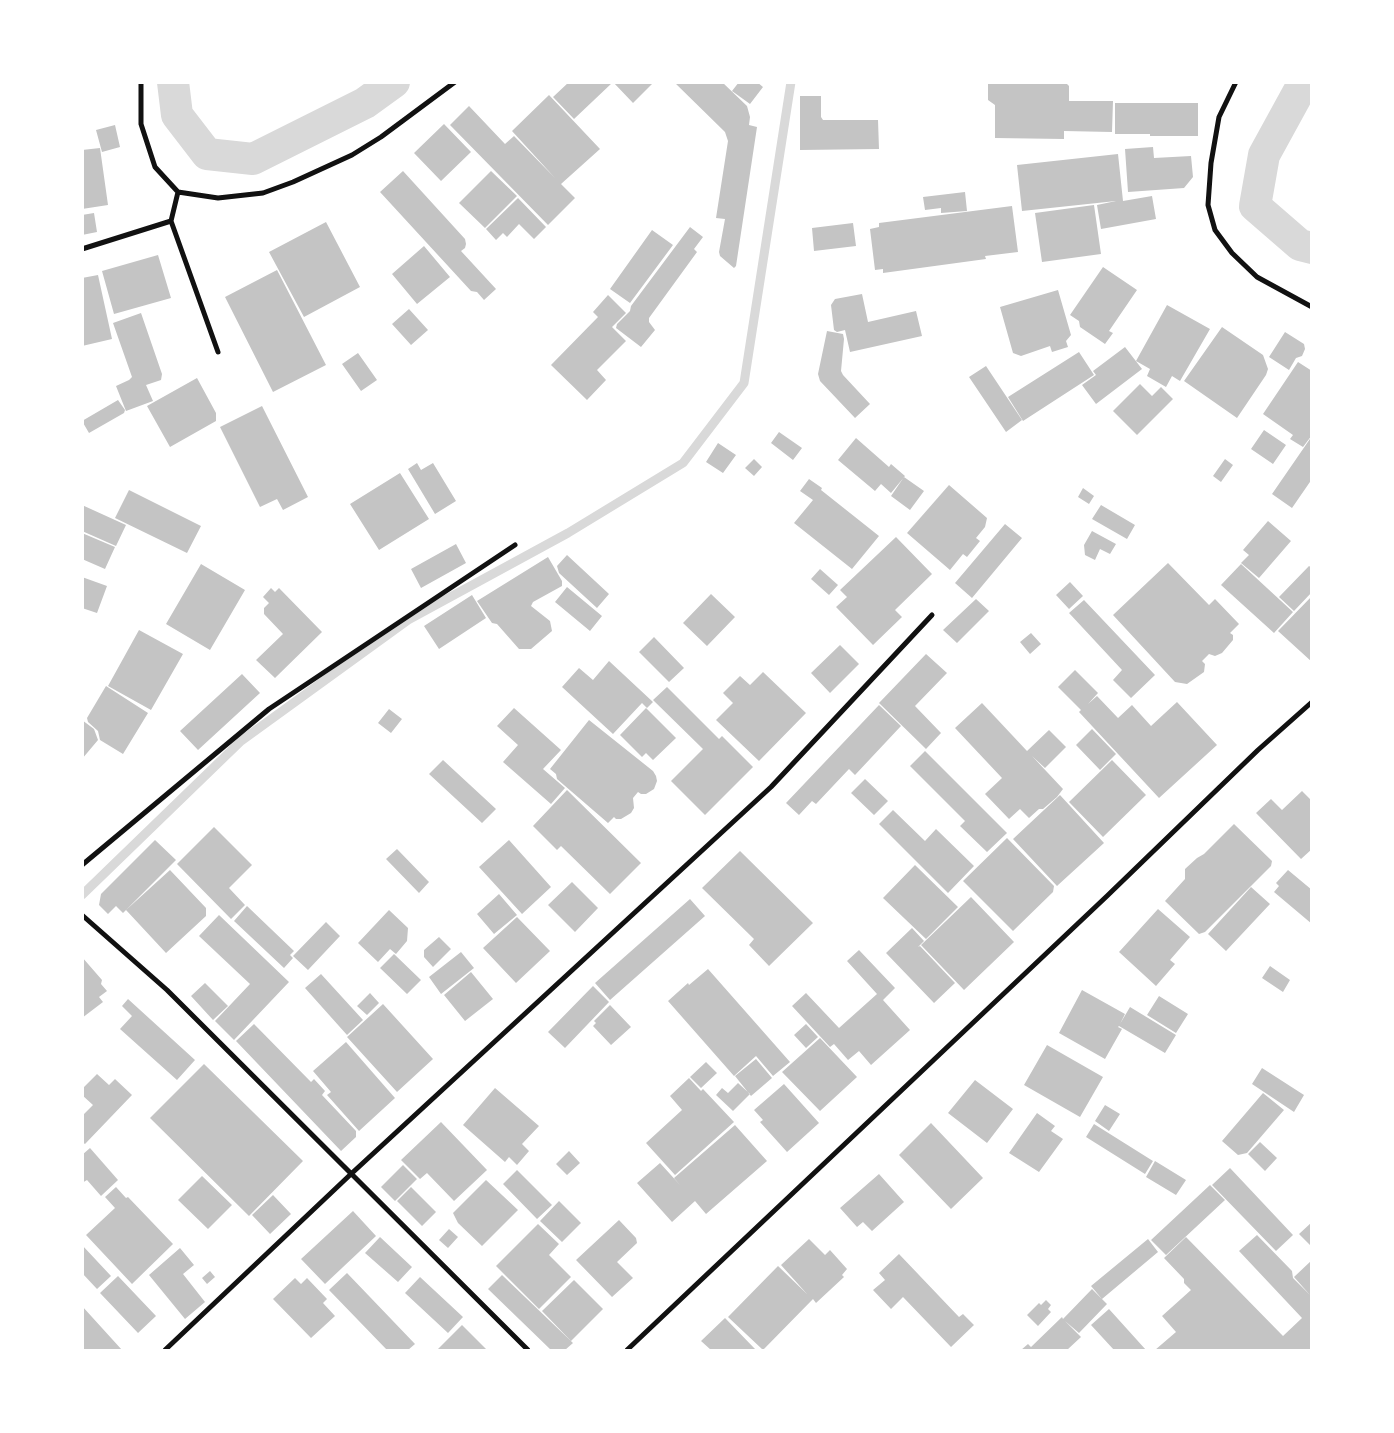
<!DOCTYPE html>
<style>
body{margin:0}
#map{position:relative;width:1394px;height:1433px;overflow:hidden;background:#fff;font-family:Montserrat,sans-serif}
canvas{display:block}
.frame{position:absolute;inset:0;border:84px solid #fff;pointer-events:none}
</style>
<div id="map">
<canvas width="1394" height="1433"></canvas>
<div class="frame"></div>
</div>
<script>
const ctx = document.querySelector('canvas').getContext('2d');
ctx.lineJoin = 'round';
const poly = rows => new Path2D(rows.map(r => 'M' + r).join(''));
function stroke(path, color, width, dash) { ctx.strokeStyle = color; ctx.lineWidth = width; ctx.lineCap = dash ? 'butt' : 'round'; ctx.setLineDash(dash || []); ctx.stroke(path); }
function paint(path, color) { ctx.fillStyle = color; ctx.fill(path, 'evenodd'); }
const stream = poly([
 [82,895,241,741,408,620,568,533,683,463,744,383,791,82]
]);
const canal = poly([
 [173,82,177,115,207,154,253,159,365,103,394,82],
 [1304,82,1264,155,1255,206,1300,245,1312,248]
]);
const building = poly([
 [569,82,611,82,612,83,574,119,553,97],
 [613,82,654,82,633,103],
 [674,82,722,82,747,106,750,117,749,125,757,127,736,266,734,268,720,256,719,252,725,219,716,218,728,141,725,132],
 [739,82,757,82,763,87,750,104,732,91],
 [988,82,1065,82,1069,86,1069,101,1113,101,1112,132,1064,131,1064,139,995,138,995,105,988,100],
 [549,95,600,149,561,184,575,198,548,225,450,125,469,106,505,144,514,136,555,178,512,131],
 [800,96,821,96,821,117,823,120,878,120,879,149,800,150],
 [1115,103,1198,103,1198,136,1150,136,1150,134,1115,134],
 [444,124,471,152,441,181,414,153],
 [115,125,120,147,102,152,96,130],
 [1153,147,1154,158,1191,156,1193,177,1184,188,1128,192,1125,149],
 [100,148,108,205,82,209,82,150],
 [1118,154,1123,201,1152,196,1156,219,1101,229,1097,205,1116,201,1022,211,1017,165],
 [403,171,465,239,466,244,465,248,461,251,496,289,484,300,477,292,471,291,380,192],
 [491,171,517,196,485,228,459,203],
 [965,192,967,211,941,213,941,208,925,210,923,197],
 [518,198,546,227,534,239,519,224,507,237,503,233,496,240,486,229],
 [1094,205,1101,254,1042,262,1035,213],
 [1012,206,1018,252,985,256,986,259,883,273,883,269,875,270,870,229,879,227,879,223],
 [94,213,97,232,82,235,82,215],
 [326,222,360,287,304,317,269,252],
 [853,223,856,246,814,251,812,228],
 [690,227,703,237,694,249,697,252,649,318,649,322,655,330,641,347,616,328,617,324,630,311,631,306],
 [652,230,673,245,630,303,610,289],
 [424,246,450,277,417,304,392,274],
 [158,255,171,298,114,314,102,271],
 [1103,267,1137,290,1109,331,1113,333,1105,344,1080,327,1079,321,1070,315],
 [277,270,326,365,273,392,225,297],
 [98,275,112,339,82,346,82,278],
 [1058,290,1071,335,1066,341,1068,347,1052,352,1050,346,1021,356,1013,353,1000,307],
 [862,294,868,322,916,311,922,336,850,352,845,330,837,332,834,330,831,305,835,299],
 [608,295,626,313,612,327,626,341,597,370,606,380,587,400,551,365,598,317,593,312],
 [1167,305,1210,329,1180,381,1172,376,1166,387,1147,376,1150,369,1136,361],
 [409,309,428,330,411,345,392,324],
 [141,313,162,374,161,380,146,385,153,401,126,411,116,386,129,380,132,377,113,323],
 [1222,327,1263,355,1268,369,1266,375,1237,418,1184,381],
 [827,331,843,334,844,339,841,371,843,375,870,404,855,418,820,381,818,374],
 [1285,332,1304,344,1305,349,1302,356,1296,358,1289,370,1269,357],
 [1125,347,1142,369,1096,404,1082,385,1096,375,1093,371],
 [1079,352,1094,375,1023,421,1008,397],
 [358,353,377,380,361,391,342,364],
 [1298,362,1312,371,1312,435,1303,447,1290,439,1293,435,1263,414],
 [986,366,1022,420,1006,432,969,377],
 [197,378,216,413,216,421,170,447,147,406],
 [1140,384,1152,396,1161,387,1173,399,1137,435,1113,411],
 [118,400,125,410,124,413,89,433,82,421],
 [262,406,308,497,283,510,277,499,260,507,220,427],
 [1264,430,1286,445,1273,464,1251,449],
 [779,432,802,448,793,460,771,443],
 [1312,436,1312,479,1292,508,1272,494],
 [856,438,889,467,891,464,905,476,891,493,881,484,875,491,838,460],
 [718,443,736,455,723,473,706,462],
 [754,459,762,467,754,476,745,468],
 [1225,459,1233,465,1221,482,1213,476],
 [417,463,421,470,433,463,456,501,435,514,408,469],
 [400,473,429,519,379,550,350,504],
 [904,477,924,491,910,510,891,496],
 [809,479,822,488,821,490,879,536,852,569,794,523,813,500,800,491],
 [949,485,987,518,985,527,976,538,980,541,967,557,963,554,950,570,907,533],
 [1083,488,1094,496,1089,504,1078,497],
 [129,490,201,526,187,553,115,518],
 [82,505,126,525,116,546,82,531],
 [1101,505,1135,525,1127,539,1092,519],
 [1268,521,1291,541,1259,578,1241,563,1249,555,1243,550],
 [1005,524,1022,538,972,598,955,583],
 [1092,531,1116,544,1110,554,1100,549,1095,560,1085,555,1084,545],
 [82,533,115,547,105,569,82,559],
 [896,537,932,574,895,610,902,617,873,645,836,607,847,597,840,590],
 [456,544,466,563,421,588,411,569],
 [567,555,609,594,597,608,559,573,557,566],
 [548,557,562,581,562,586,533,602,531,606,550,621,552,631,531,649,519,649,497,624,492,623,477,601],
 [1168,563,1209,605,1215,599,1239,624,1230,633,1233,635,1233,640,1222,653,1215,656,1209,654,1202,661,1205,664,1204,672,1187,684,1175,682,1113,615],
 [201,564,245,590,210,650,166,624],
 [1241,564,1293,612,1274,633,1221,585],
 [1309,566,1312,568,1312,592,1294,611,1279,597],
 [820,569,838,585,829,595,811,579],
 [82,577,107,586,97,613,82,608],
 [1070,582,1083,596,1069,609,1056,595],
 [567,587,602,616,590,631,555,602],
 [271,588,275,592,279,588,322,632,275,678,256,660,283,634,264,614,264,608,269,603,263,597],
 [711,594,735,617,707,646,683,623],
 [472,595,486,618,439,649,424,626],
 [1312,596,1312,662,1278,631],
 [976,599,989,611,957,643,943,630],
 [1084,600,1155,675,1131,698,1113,680,1122,670,1069,613],
 [139,630,183,654,151,710,108,686],
 [1031,633,1041,644,1030,654,1020,642],
 [654,637,684,668,669,682,639,652],
 [840,645,859,664,830,693,811,673],
 [926,654,947,673,915,706,941,733,926,749,879,703],
 [609,661,653,702,647,708,642,703,613,734,562,687,579,668,593,680],
 [1075,670,1098,693,1088,704,1097,696,1118,718,1132,705,1151,726,1177,702,1217,745,1159,798,1079,712,1081,710,1058,687],
 [763,672,806,713,759,761,716,720,733,703,723,693,740,676,750,685],
 [242,674,260,693,198,750,180,731],
 [106,686,148,713,123,754,100,740,98,731,88,722,87,718],
 [667,687,719,739,722,736,753,767,705,815,671,781,703,749,653,700],
 [982,703,1027,751,1049,730,1066,747,1045,768,1032,756,1063,789,1057,797,1043,809,1039,809,1029,818,1020,809,1009,819,985,794,1002,778,955,728],
 [879,705,901,726,855,775,849,769,816,804,812,801,799,815,786,803],
 [514,708,561,750,543,769,565,788,551,804,503,762,518,745,497,726],
 [646,708,676,738,653,760,646,753,642,757,620,735],
 [389,709,402,719,391,733,378,723],
 [82,720,94,729,98,740,82,759],
 [589,720,653,771,656,776,657,781,654,789,646,794,641,794,638,792,633,798,634,808,631,813,621,819,616,819,614,817,608,823,557,779,556,774,550,769],
 [1092,729,1116,754,1100,770,1076,745],
 [925,751,1007,833,987,852,960,826,965,821,910,766],
 [443,760,496,809,482,823,429,774],
 [1112,760,1146,795,1103,837,1069,802],
 [865,779,888,801,874,815,851,793],
 [567,790,641,863,610,894,561,846,557,850,533,826],
 [1302,791,1312,801,1312,849,1301,859,1256,813,1271,799,1282,810],
 [1060,795,1104,843,1057,886,1013,839],
 [893,810,925,841,936,829,974,866,948,893,879,824],
 [1234,824,1272,861,1271,866,1205,932,1199,934,1165,901,1185,879,1185,869,1197,858,1204,854],
 [214,827,252,865,229,888,245,905,231,919,177,864],
 [1007,838,1054,886,1053,892,1013,931,963,881],
 [155,840,176,860,123,913,116,906,108,914,99,905,101,894],
 [509,840,551,887,522,914,479,867],
 [397,849,429,882,419,893,386,859],
 [740,851,813,923,769,966,749,945,754,939,702,888],
 [915,865,958,907,926,939,883,898],
 [170,870,206,908,206,916,166,953,126,910],
 [1288,870,1312,890,1312,924,1274,892,1279,886,1276,883],
 [572,882,598,908,575,932,548,905],
 [1251,887,1270,904,1226,951,1208,934],
 [499,894,517,915,494,934,477,914],
 [971,897,1014,942,964,990,921,945],
 [690,899,705,916,610,1000,595,983],
 [247,906,294,951,290,955,293,958,284,968,234,921],
 [1158,909,1190,937,1170,960,1175,964,1156,986,1119,952],
 [389,910,408,928,407,941,396,954,390,949,378,962,358,943],
 [219,915,289,982,234,1040,215,1021,250,984,199,936],
 [517,917,550,951,516,983,483,948],
 [326,922,340,936,308,970,293,956],
 [912,928,924,941,918,947,920,946,955,983,934,1003,886,953],
 [439,937,451,949,433,967,424,957,424,950],
 [859,950,895,988,883,1000,910,1030,871,1065,859,1051,848,1060,834,1044,830,1047,792,1006,806,993,839,1028,877,994,847,961],
 [461,952,474,968,441,994,429,977],
 [394,954,421,980,407,994,380,968],
 [82,957,102,980,101,984,107,991,99,997,103,1002,82,1018],
 [1270,966,1290,980,1283,992,1262,978],
 [708,969,790,1062,773,1076,756,1056,734,1076,668,1001,688,983,689,985],
 [471,972,493,999,465,1021,444,995],
 [321,974,363,1020,347,1035,305,988],
 [205,983,228,1006,213,1020,191,996],
 [593,986,609,1002,565,1048,548,1032],
 [1082,990,1125,1014,1120,1024,1130,1007,1176,1035,1165,1053,1119,1026,1118,1027,1122,1029,1105,1059,1059,1033],
 [370,993,379,1003,367,1015,357,1006],
 [1159,996,1188,1014,1176,1033,1147,1015],
 [128,999,195,1060,177,1080,120,1029,132,1016,122,1006],
 [383,1004,433,1059,397,1092,347,1037],
 [610,1005,631,1027,611,1045,593,1026,596,1023,594,1021],
 [254,1024,311,1082,314,1079,325,1091,322,1095,356,1131,356,1137,341,1151,236,1041],
 [806,1024,818,1037,806,1048,794,1035],
 [820,1038,857,1077,820,1111,782,1072],
 [346,1042,395,1098,359,1131,327,1095,331,1092,313,1071],
 [1047,1045,1103,1077,1080,1117,1024,1085],
 [756,1059,772,1078,751,1096,735,1076],
 [706,1062,717,1073,701,1088,690,1077],
 [204,1064,303,1161,249,1216,150,1118],
 [1262,1068,1304,1095,1294,1112,1252,1084],
 [97,1074,109,1085,115,1079,132,1095,85,1144,82,1142,82,1116,93,1105,82,1095,82,1089],
 [689,1078,701,1091,703,1089,734,1122,675,1175,646,1143,682,1110,670,1096],
 [975,1080,1013,1109,987,1143,948,1113],
 [738,1083,750,1094,733,1111,716,1095,722,1088,728,1093],
 [784,1084,819,1123,787,1152,760,1122,763,1120,754,1110],
 [495,1088,539,1126,522,1144,529,1151,517,1165,509,1157,505,1162,463,1125],
 [1263,1093,1284,1110,1247,1153,1238,1155,1222,1141],
 [1105,1105,1120,1114,1109,1131,1095,1121],
 [1037,1113,1055,1126,1051,1131,1063,1139,1039,1172,1009,1153],
 [441,1122,487,1170,454,1201,427,1173,420,1179,401,1160],
 [931,1123,983,1178,951,1209,899,1155],
 [1094,1124,1153,1161,1145,1174,1086,1137],
 [735,1125,767,1161,706,1214,695,1201,672,1222,637,1183,660,1163,680,1185,674,1178],
 [1260,1142,1277,1158,1265,1171,1248,1154],
 [90,1148,118,1180,101,1196,87,1180,82,1183,82,1155],
 [569,1151,580,1163,567,1175,556,1164],
 [1155,1161,1186,1180,1176,1195,1146,1177],
 [403,1165,417,1179,395,1201,381,1187],
 [1230,1168,1293,1235,1276,1251,1212,1185],
 [517,1170,552,1205,537,1219,503,1184],
 [879,1174,904,1202,872,1231,863,1222,857,1227,840,1208],
 [202,1176,232,1205,208,1229,178,1200],
 [486,1180,518,1210,482,1246,458,1223,453,1213],
 [1210,1185,1225,1200,1166,1255,1151,1240],
 [116,1187,126,1198,128,1197,173,1244,132,1284,86,1235,115,1208,105,1197],
 [411,1187,436,1212,422,1226,397,1201],
 [273,1195,291,1214,270,1234,252,1215],
 [559,1201,581,1223,562,1242,540,1221],
 [353,1211,376,1236,325,1284,301,1259],
 [619,1220,636,1238,637,1243,617,1262,633,1278,612,1297,576,1260],
 [1312,1222,1312,1247,1299,1234],
 [538,1224,559,1244,549,1255,571,1277,539,1309,496,1266],
 [449,1229,458,1237,448,1248,439,1240],
 [1257,1235,1292,1271,1293,1278,1310,1295,1294,1277,1312,1260,1312,1350,1155,1350,1176,1332,1162,1316,1191,1290,1184,1283,1184,1279,1164,1258,1186,1237,1283,1336,1302,1318,1239,1251],
 [380,1237,412,1267,398,1282,365,1253],
 [809,1239,825,1255,830,1250,847,1269,842,1275,844,1277,816,1303,813,1299,763,1350,728,1317,778,1266,807,1294,781,1265],
 [1148,1239,1158,1252,1102,1299,1091,1286],
 [82,1245,111,1276,97,1289,82,1273],
 [180,1248,194,1265,183,1274,205,1302,185,1319,149,1275],
 [899,1254,959,1317,963,1314,974,1325,951,1347,903,1297,891,1309,873,1290,885,1280,879,1273],
 [210,1271,215,1277,207,1284,202,1278],
 [347,1273,415,1344,408,1350,387,1350,329,1290],
 [502,1275,573,1343,565,1350,551,1350,488,1289],
 [118,1276,156,1316,138,1333,100,1293],
 [420,1277,463,1317,448,1333,405,1293],
 [295,1278,301,1284,307,1278,327,1299,323,1303,335,1316,311,1338,273,1299],
 [574,1280,603,1309,571,1341,542,1311],
 [1092,1289,1107,1304,1079,1333,1065,1321,1081,1337,1067,1350,1021,1350,1028,1344,1031,1347,1062,1317,1063,1319],
 [1046,1300,1051,1305,1048,1309,1051,1312,1038,1326,1027,1315,1039,1303,1041,1305],
 [82,1306,122,1350,82,1350],
 [1109,1309,1146,1350,1114,1350,1091,1325],
 [725,1318,756,1350,711,1350,701,1341],
 [462,1325,487,1350,437,1350]
]);
const minor = poly([
 [141,82,141,124,155,167,178,192,218,198,263,193,293,182,352,155,381,137,455,82],
 [1236,82,1219,117,1211,163,1208,205,1215,230,1232,253,1257,277,1312,307],
 [178,192,171,221,218,352],
 [82,249,171,221],
 [82,865,269,709,515,545],
 [82,915,167,990,528,1350],
 [165,1350,351,1174,771,787,932,615],
 [627,1350,1107,896,1258,750,1312,702]
]);
stroke(stream, '#d9d9d9', 9);
stroke(canal, '#d9d9d9', 32);
paint(building, '#c4c4c4');
stroke(minor, '#111', 5);
</script>
